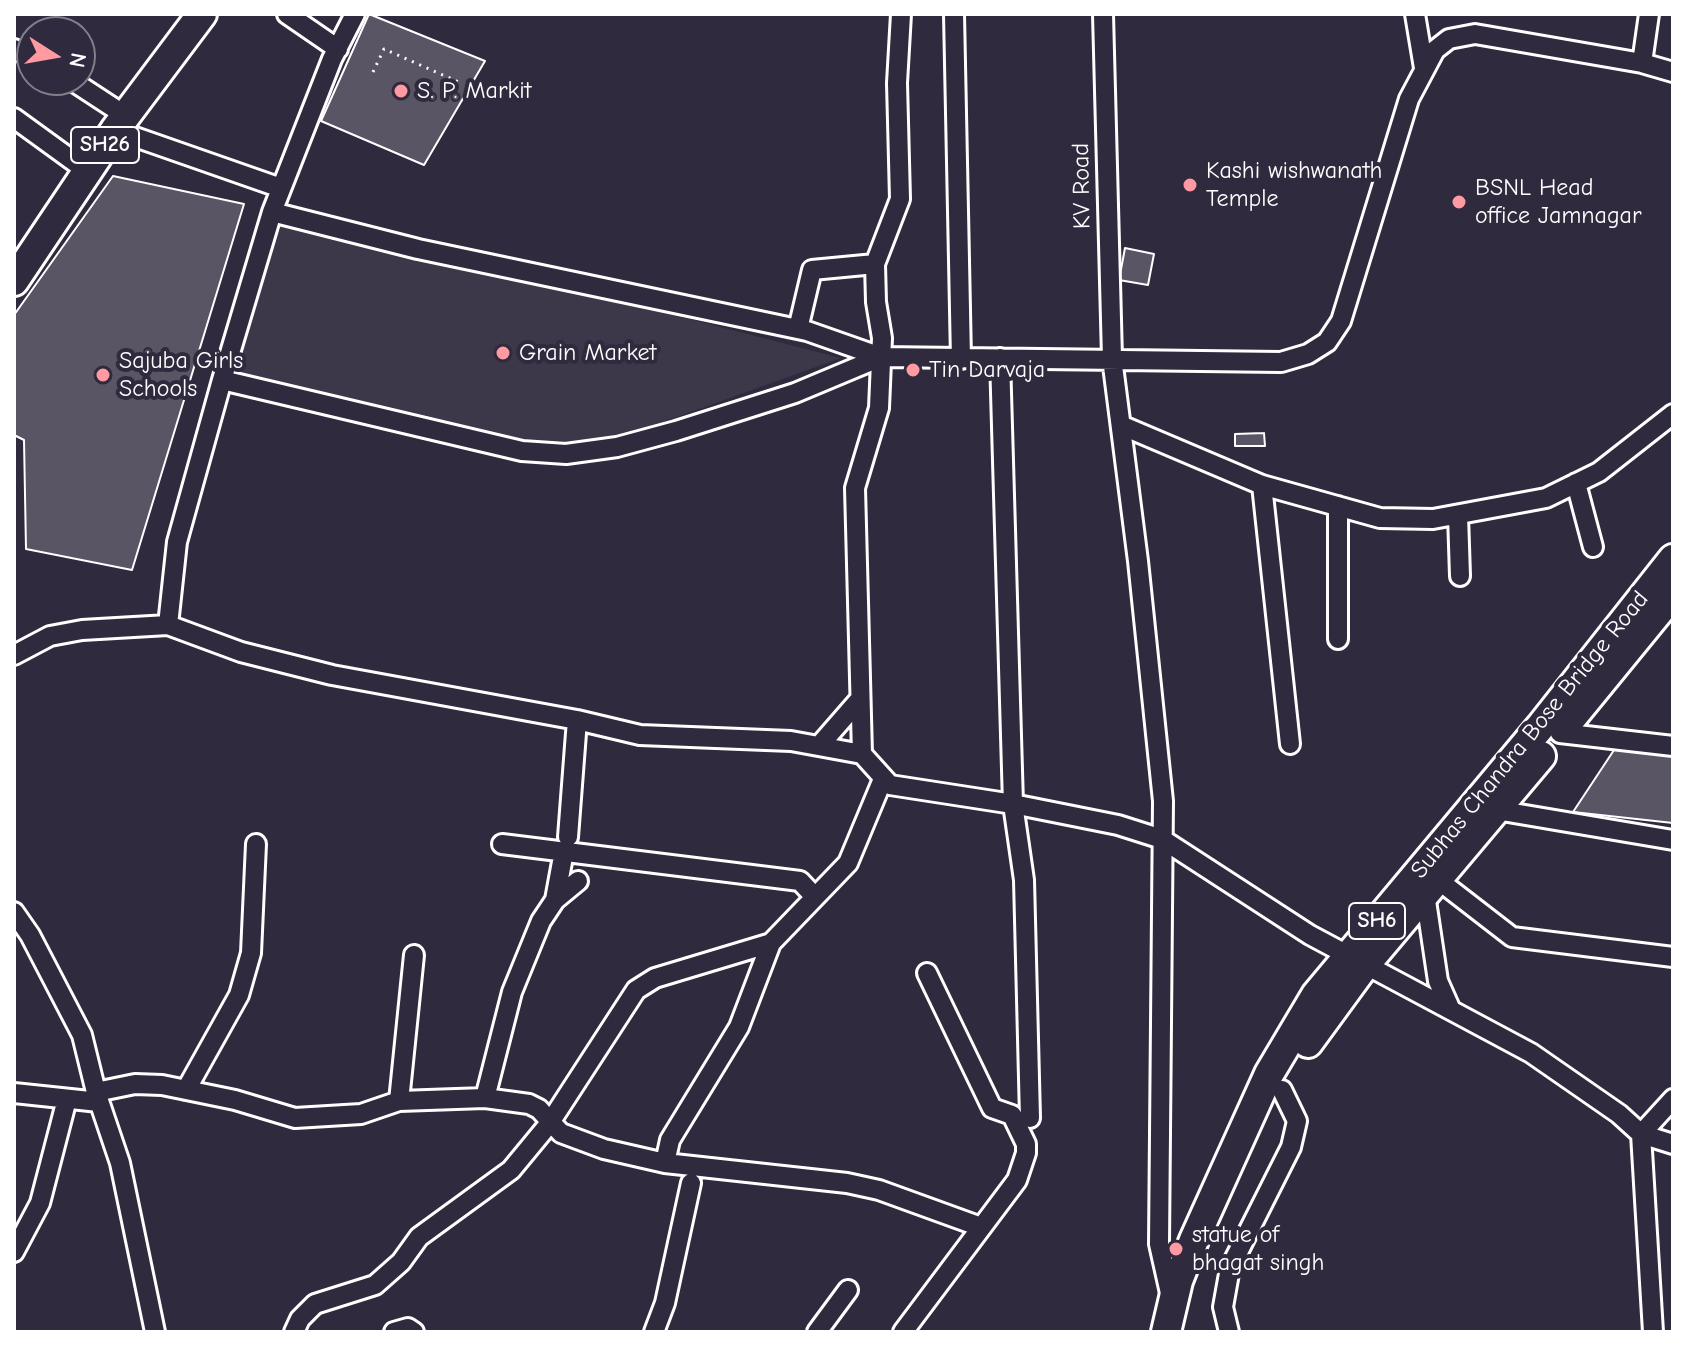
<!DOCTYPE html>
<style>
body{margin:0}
#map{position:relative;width:1687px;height:1346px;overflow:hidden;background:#2f2a3d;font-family:"Comic Neue",sans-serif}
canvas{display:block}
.frame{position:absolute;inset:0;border:16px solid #fff;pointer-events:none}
.north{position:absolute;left:16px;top:16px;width:80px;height:80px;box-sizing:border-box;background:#2f2a3d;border:2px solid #827f8b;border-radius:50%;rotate:101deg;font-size:22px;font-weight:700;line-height:32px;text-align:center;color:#fff}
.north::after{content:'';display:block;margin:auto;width:28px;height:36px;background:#ff9aa2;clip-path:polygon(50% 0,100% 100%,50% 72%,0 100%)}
</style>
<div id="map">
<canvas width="1687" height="1346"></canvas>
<div class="frame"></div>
<div class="north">N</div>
</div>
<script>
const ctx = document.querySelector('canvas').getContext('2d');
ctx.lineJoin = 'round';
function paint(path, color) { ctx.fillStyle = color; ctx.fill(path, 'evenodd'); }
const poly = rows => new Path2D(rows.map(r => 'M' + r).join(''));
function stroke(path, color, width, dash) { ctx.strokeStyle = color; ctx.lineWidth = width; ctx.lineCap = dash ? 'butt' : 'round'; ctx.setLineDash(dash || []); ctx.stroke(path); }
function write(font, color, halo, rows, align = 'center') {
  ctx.font = font + ' "Comic Neue",sans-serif'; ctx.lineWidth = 8; ctx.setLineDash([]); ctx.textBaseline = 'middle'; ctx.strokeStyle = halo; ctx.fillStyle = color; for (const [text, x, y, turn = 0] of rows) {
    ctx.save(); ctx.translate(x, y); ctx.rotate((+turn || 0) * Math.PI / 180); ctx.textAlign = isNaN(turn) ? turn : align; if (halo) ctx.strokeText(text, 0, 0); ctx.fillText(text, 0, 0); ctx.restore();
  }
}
const built = poly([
 [269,211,841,358,663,422,563,449,321,399,243,377,232,368]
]);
const building = poly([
 [369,14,485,61,424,165,321,121,369,14],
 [113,176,244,204,132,570,26,549,24,440,14,435,14,315,113,176],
 [1125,248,1154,254,1148,285,1119,280,1125,248],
 [1264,433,1265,446,1235,446,1235,434,1264,433],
 [1616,747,1673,752,1673,823,1573,812,1616,747]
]);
const path = poly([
 [373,72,384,49,461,83]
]);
const street = poly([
 [287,14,338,49],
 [355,14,332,59,272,212,222,380,522,451,566,454,617,447,676,431,795,393,881,357],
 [901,14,897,83,900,199,875,264,876,302,882,338,879,408,855,488,862,754,890,785,1013,804,1118,825,1162,839,1310,935,1531,1053,1619,1114,1641,1134,1653,1332],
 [954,14,961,359],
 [1103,14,1112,358,1138,561,1163,801,1159,1244,1172,1302],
 [1415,14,1424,68],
 [14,49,32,57],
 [1642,63,1649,14],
 [71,80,126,116],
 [14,118,87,171],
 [115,130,281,188],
 [272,212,418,249,807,331,881,357,1281,362,1308,354,1327,342,1341,321,1409,99,1435,50,1449,39,1475,34,1642,63,1673,72],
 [798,329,812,270,875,264],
 [1000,358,1013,804,1024,880,1030,1118],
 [1123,426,1262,485,1380,518,1433,519,1546,498,1599,472,1673,414],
 [1576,483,1593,547],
 [1262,485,1290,744],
 [1458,515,1460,576],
 [168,625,177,542,222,380],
 [1338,639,1338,506],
 [14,655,50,636,82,630,168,625,241,652,332,675,577,720,640,735,791,741,862,754],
 [1560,733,1673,746],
 [819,746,860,699],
 [1496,810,1673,840],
 [568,837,577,720],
 [502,844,800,881,815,897],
 [1437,879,1512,937,1673,957],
 [1425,894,1438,981,1450,1008],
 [555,900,564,851],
 [14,912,30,935,82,1035,96,1092,120,1163,155,1332],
 [186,1090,239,995,251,953,256,844],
 [96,1092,135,1084,162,1085,235,1100,295,1118,361,1114,399,1101,485,1098,529,1104,539,1109,561,1133,604,1149,665,1163,847,1183,879,1190,981,1227],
 [14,1093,99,1102],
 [485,1098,512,992,541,921,555,900,578,881],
 [1673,1099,1641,1134,1673,1144],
 [399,1101,414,955],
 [665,1163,670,1140,739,1027,771,943],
 [14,1252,40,1203,67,1099],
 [294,1332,300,1319,315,1304,375,1285,401,1262,419,1237,511,1170,549,1124,636,990,655,978,771,943,848,863,883,779],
 [394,1332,408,1328,414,1332],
 [654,1332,665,1303,691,1183],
 [817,1332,848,1290],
 [903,1332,1017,1180,1026,1153,1026,1144,1012,1115,992,1108,927,973],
 [1229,1332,1223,1307,1230,1268,1291,1147,1297,1121,1282,1090]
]);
const primary = poly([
 [14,281,115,130,202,14],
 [1570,720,1673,594],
 [1308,1043,1365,965,1541,756],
 [1166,1332,1178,1281,1194,1240,1269,1074,1316,995,1541,726,1673,559]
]);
const markers = [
 [401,91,8,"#ff9aa2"],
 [1190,185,8,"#ff9aa2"],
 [1459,202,8,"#ff9aa2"],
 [503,353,8,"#ff9aa2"],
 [913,370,8,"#ff9aa2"],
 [103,375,8,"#ff9aa2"],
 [1176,1249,8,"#ff9aa2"]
];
const shields = [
 [105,145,68],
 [1377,921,56]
];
const shieldNames = [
 ["SH26",105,145],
 ["SH6",1377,921]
];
const poiNames = [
 ["S. P. Markit",417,91],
 ["Kashi wishwanath",1206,171],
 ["Temple",1206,199],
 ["BSNL Head",1475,188],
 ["office Jamnagar",1475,216],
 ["Grain Market",519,353],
 ["Sajuba Girls",119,361],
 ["Schools",119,389],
 ["Tin Darvaja",929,370],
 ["statue of",1192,1235],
 ["bhagat singh",1192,1263]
];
const streetNames = [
 ["KV Road",1082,186,-91],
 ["Subhas Chandra Bose Bridge Road",1530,735,-51]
];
paint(built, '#3c3749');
paint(building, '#595564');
stroke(building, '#fff', 2);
stroke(street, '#fff', 24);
stroke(primary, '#fff', 34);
stroke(path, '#fff', 3, [2, 6]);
stroke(street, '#2f2a3d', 18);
stroke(primary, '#2f2a3d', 28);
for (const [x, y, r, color] of markers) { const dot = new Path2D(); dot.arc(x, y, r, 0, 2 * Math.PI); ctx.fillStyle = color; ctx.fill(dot); stroke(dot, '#2f2a3d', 3); }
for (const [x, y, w] of shields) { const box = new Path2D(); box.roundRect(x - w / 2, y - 18, w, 36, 6); ctx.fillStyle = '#2f2a3d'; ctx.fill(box); stroke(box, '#fff', 2); }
write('bold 22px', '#fff', null, shieldNames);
write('24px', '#fff', '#2f2a3d', poiNames, 'left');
write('24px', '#fff', '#2f2a3d', streetNames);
</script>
